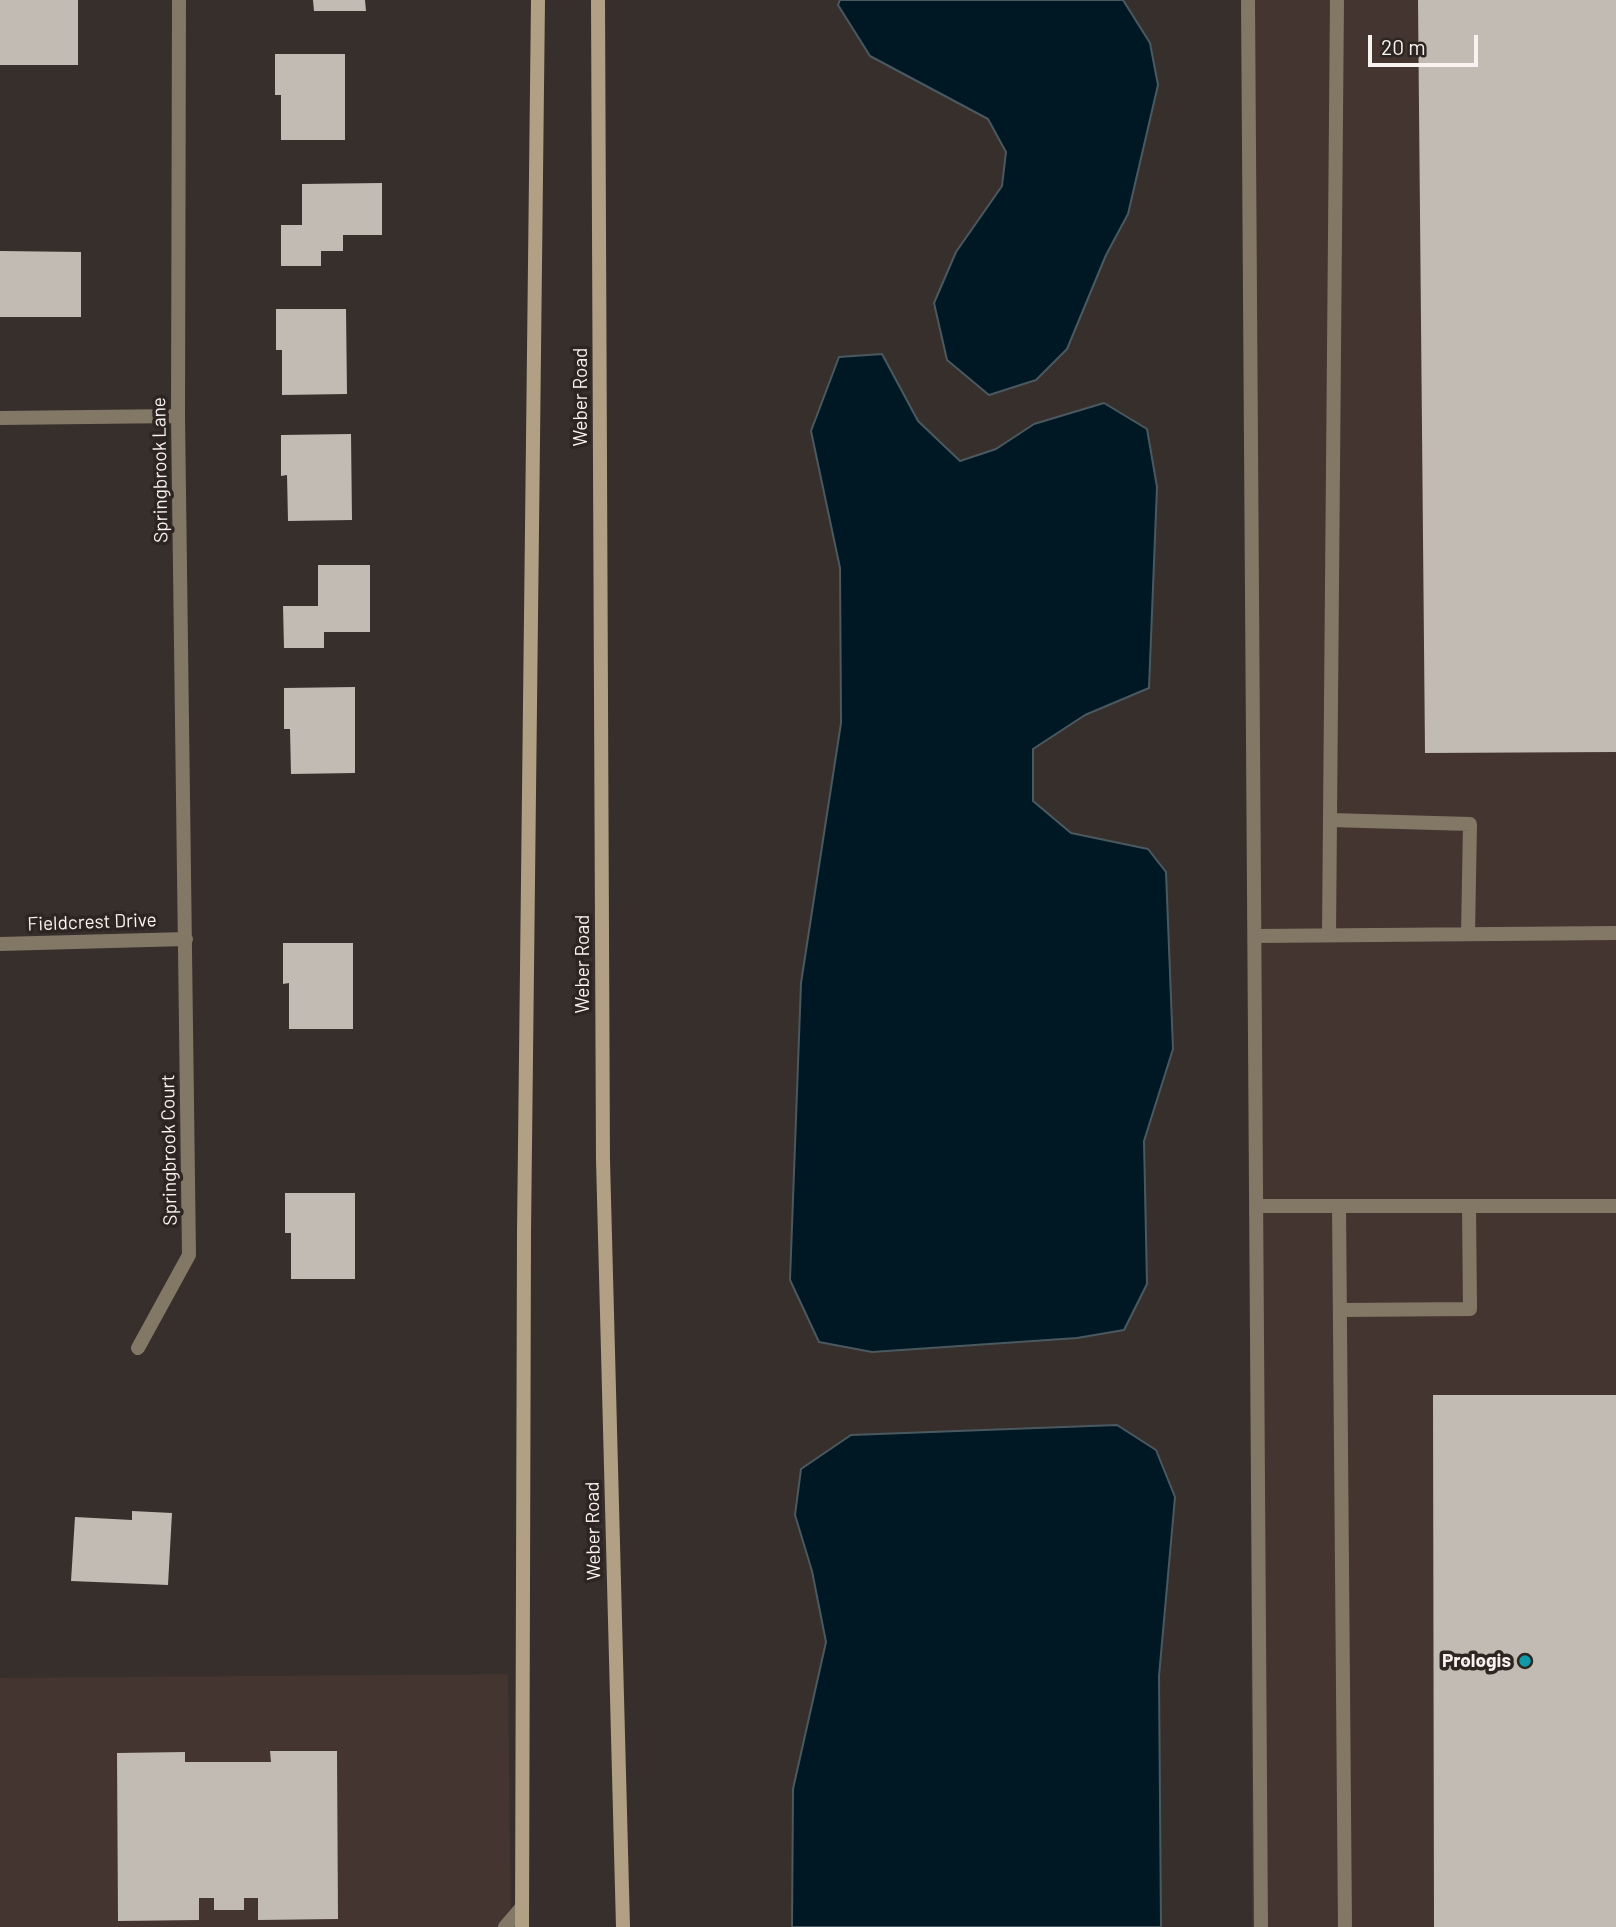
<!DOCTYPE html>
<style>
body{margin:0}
#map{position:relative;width:1616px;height:1927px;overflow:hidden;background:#372f2c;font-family:Barlow,sans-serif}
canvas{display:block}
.scale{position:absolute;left:1368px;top:35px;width:110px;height:32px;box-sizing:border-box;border:4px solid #f8f2f0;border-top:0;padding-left:9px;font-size:21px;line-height:24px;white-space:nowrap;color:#f8f2f0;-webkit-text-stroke:5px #2d2522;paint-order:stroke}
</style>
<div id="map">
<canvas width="1616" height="1927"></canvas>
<div class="scale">20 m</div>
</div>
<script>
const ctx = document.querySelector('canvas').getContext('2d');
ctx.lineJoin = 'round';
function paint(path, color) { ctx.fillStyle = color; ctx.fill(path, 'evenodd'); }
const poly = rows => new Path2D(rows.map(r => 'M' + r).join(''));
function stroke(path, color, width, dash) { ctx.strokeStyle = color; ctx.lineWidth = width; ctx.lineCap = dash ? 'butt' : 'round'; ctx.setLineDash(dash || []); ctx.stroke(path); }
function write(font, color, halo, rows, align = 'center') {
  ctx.font = font + ' Barlow,sans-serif'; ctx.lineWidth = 7; ctx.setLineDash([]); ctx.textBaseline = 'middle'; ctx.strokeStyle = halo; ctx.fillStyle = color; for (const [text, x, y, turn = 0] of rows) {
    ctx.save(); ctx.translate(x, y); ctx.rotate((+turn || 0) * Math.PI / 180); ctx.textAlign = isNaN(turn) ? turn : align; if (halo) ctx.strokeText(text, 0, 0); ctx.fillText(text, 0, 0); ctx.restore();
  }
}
const built = poly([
 [1246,0,1616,0,1616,1927,1252,1927],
 [508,1674,511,1927,0,1927,0,1678]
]);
const water = poly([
 [840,0,1123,0,1150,43,1158,85,1128,214,1106,255,1067,349,1036,380,989,395,947,360,934,303,956,252,1002,186,1006,152,988,119,870,56,838,5,840,0],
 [882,354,918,421,960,461,996,449,1034,424,1104,403,1147,429,1157,487,1149,688,1085,715,1033,749,1033,801,1071,833,1148,849,1166,872,1173,1049,1144,1141,1147,1284,1124,1330,1077,1338,872,1352,819,1342,790,1280,801,983,841,723,840,568,811,431,839,357,882,354],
 [1117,1425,1156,1450,1175,1497,1159,1676,1161,1927,792,1927,793,1789,826,1642,812,1571,795,1515,801,1469,851,1435,1117,1425]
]);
const building = poly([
 [0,0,78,0,78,65,0,65],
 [313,0,365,0,366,11,314,11],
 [1418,0,1616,0,1616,752,1425,753],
 [275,54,345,54,345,140,281,140,281,95,275,95],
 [382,183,382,235,343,235,343,251,321,251,321,266,281,266,281,225,302,225,302,184],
 [0,251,81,252,81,317,0,317],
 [276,309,346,309,347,394,282,395,282,350,276,350],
 [351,434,352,520,288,521,287,475,281,476,281,435],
 [318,565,370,565,370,632,324,632,324,648,284,648,283,606,318,606],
 [355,687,355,773,291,774,290,729,284,729,284,688],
 [283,943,353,943,353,1029,289,1029,289,983,283,984],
 [285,1193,355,1193,355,1279,291,1279,291,1233,285,1233],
 [1433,1395,1616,1395,1616,1927,1434,1927],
 [132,1511,172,1513,168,1585,71,1581,75,1517,132,1520],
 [270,1751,337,1751,338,1919,258,1920,258,1898,244,1898,244,1910,214,1910,214,1898,199,1898,199,1920,118,1921,117,1753,185,1752,185,1762,271,1762]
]);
const lane = poly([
 [1248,0,1261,1927],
 [1330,820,1470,824,1468,934],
 [1329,935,1337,0],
 [1256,936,1616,933],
 [1257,1206,1339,1206,1345,1927],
 [1339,1206,1616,1206],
 [1340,1310,1470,1309,1469,1206],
 [505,1927,522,1907]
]);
const street = poly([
 [0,418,178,416],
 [0,944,186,939],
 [138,1348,189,1255,178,416,179,0]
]);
const secondary = poly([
 [598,0,603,1160,623,1927],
 [522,1927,524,1233,538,0]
]);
const markers = [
 [1525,1661,7,"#0f9aa8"]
];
const streetNames = [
 ["Weber Road",581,397,-90],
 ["Springbrook Lane",160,470,-91],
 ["Fieldcrest Drive",92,922,-2],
 ["Weber Road",583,964,-90],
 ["Springbrook Court",169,1150,-91],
 ["Weber Road",593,1531,-91]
];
const poiNames = [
 ["Prologis",1511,1661]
];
paint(built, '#443530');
paint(water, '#001823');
stroke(water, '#4a5960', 2);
paint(building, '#c1bbb3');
stroke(lane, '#837866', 14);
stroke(street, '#837866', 14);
stroke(secondary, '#b2a084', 14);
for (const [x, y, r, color] of markers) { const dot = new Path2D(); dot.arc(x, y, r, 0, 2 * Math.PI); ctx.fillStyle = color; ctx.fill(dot); stroke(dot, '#2d2522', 2.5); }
write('19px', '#f8f2f0', '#2d2522', streetNames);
write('bold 19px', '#f8f2f0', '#2d2522', poiNames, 'right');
</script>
